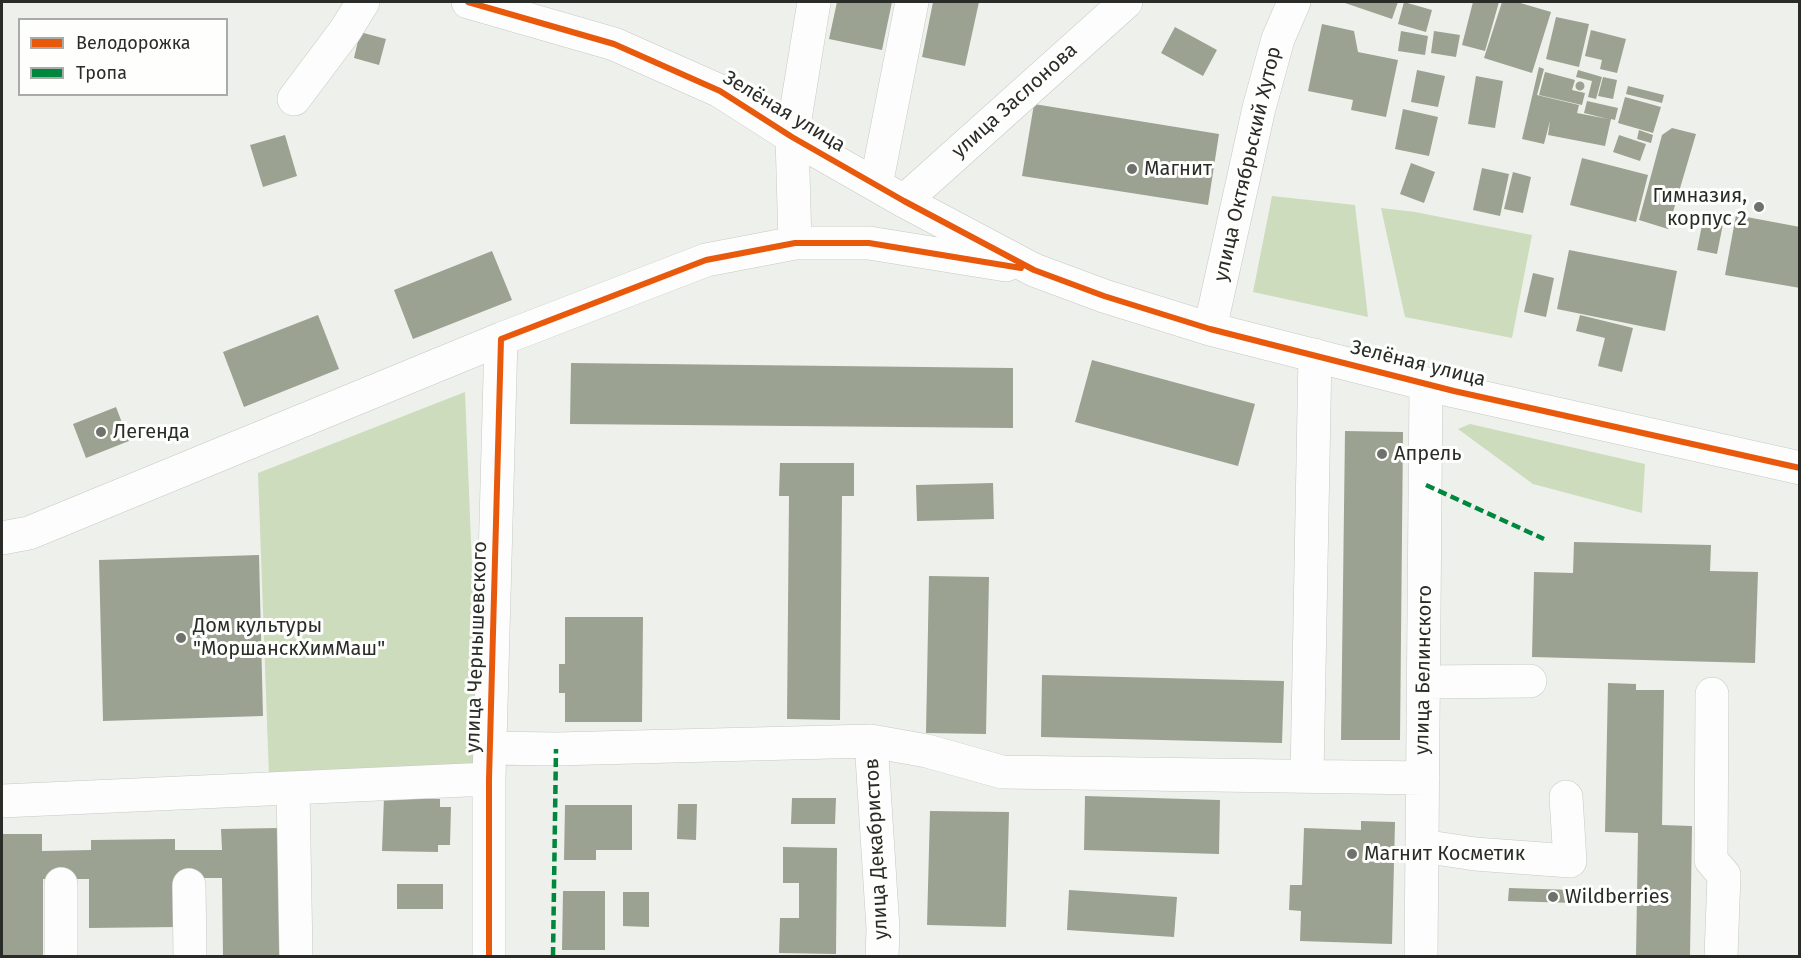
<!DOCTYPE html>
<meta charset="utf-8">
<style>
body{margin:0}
#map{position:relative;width:1801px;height:958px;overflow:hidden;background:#eef1eb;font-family:"Fira Sans",sans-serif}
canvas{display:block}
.frame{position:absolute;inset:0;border:3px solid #2a2c28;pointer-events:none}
.legend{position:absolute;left:18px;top:18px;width:210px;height:78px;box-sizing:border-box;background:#fefffd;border:2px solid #a9aba8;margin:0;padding:8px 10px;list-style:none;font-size:18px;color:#2a2c28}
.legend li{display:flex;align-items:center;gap:12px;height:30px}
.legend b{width:30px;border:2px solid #a9aba8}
</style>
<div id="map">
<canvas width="1801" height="958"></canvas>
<div class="frame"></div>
<ul class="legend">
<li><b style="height:8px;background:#e8590c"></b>Велодорожка</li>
<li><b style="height:8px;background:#00873e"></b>Тропа</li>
</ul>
</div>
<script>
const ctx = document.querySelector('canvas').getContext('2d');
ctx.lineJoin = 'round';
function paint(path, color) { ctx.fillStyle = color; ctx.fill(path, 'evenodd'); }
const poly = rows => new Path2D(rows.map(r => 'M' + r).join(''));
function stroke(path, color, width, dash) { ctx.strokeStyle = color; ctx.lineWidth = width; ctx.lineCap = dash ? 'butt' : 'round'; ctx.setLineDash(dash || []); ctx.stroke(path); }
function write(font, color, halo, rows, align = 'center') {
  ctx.font = font + ' "Fira Sans",sans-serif'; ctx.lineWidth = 6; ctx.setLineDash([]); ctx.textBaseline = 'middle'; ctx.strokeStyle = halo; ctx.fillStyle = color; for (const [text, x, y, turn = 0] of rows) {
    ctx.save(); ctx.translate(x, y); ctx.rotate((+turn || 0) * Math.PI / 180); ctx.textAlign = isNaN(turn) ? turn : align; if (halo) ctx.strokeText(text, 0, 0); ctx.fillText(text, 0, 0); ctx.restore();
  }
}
const green = poly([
 [1272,196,1355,205,1368,317,1253,292],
 [1381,208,1415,212,1532,235,1512,338,1405,317],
 [465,392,480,769,269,777,258,473],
 [1470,424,1645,464,1642,513,1533,484,1458,429]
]);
const building = poly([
 [837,2,892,2,882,50,829,39],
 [933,2,979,2,965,66,922,57],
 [1342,2,1398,2,1392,19],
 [1404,2,1432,10,1426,32,1398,24],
 [1473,2,1499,2,1485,51,1462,45],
 [1502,2,1517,2,1551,12,1532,73,1484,58],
 [1556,17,1589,24,1579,67,1546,59],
 [1322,24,1354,31,1358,52,1398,60,1386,117,1351,110,1353,100,1308,91],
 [1175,27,1217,50,1203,76,1161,53],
 [1591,30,1626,39,1617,73,1600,69,1602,60,1585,56],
 [1401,31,1428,36,1425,55,1398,51],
 [1434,31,1460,35,1456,57,1431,53],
 [360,32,386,39,379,65,354,58],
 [1539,67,1544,69,1537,95,1579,105,1577,113,1608,119,1584,113,1587,101,1618,108,1615,120,1611,119,1605,146,1548,135,1550,121,1544,144,1522,139],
 [1417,70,1445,76,1438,107,1411,102],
 [1578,70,1602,77,1596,99,1588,97,1592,81,1576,77],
 [1545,72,1575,80,1572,90,1585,93,1582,105,1539,95],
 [1476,76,1503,81,1495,128,1468,124],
 [1603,77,1617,80,1613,99,1598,96],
 '1575.5 86a4.5 4.5 0 1 1 9 0a4.5 4.5 0 1 1-9 0Z',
 [1628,86,1664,95,1662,103,1626,94],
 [1625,97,1661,107,1653,133,1618,123],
 [1034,104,1219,134,1208,205,1022,176],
 [1403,109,1438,117,1429,156,1395,149],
 [1672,128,1696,134,1668,229,1639,220,1662,135],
 [1639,130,1653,135,1651,143,1637,139],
 [285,135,297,176,263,187,250,145],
 [1619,135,1646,144,1640,161,1613,152],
 [1582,158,1648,175,1636,222,1570,205],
 [1411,163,1435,172,1424,203,1400,194],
 [1482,168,1509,174,1500,216,1473,210],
 [1513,172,1531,177,1523,213,1504,209],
 [1736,215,1800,227,1800,288,1725,275],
 [1703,220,1723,224,1717,254,1697,250],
 [1569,250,1677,271,1665,331,1557,309],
 [492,251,512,300,413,339,394,290],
 [1533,273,1554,278,1546,317,1524,312],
 [318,315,339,369,244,407,223,352],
 [1580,315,1633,328,1622,372,1598,366,1605,338,1576,331],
 [1092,360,1255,404,1238,466,1075,422],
 [571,363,1013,368,1013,428,570,424],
 [116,407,129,441,86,458,73,424],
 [1345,431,1403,432,1400,740,1341,740],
 [780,463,854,463,854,496,842,496,840,720,787,719,789,496,779,496],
 [993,483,994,519,917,521,916,485],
 [1574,542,1711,545,1710,571,1758,572,1755,663,1532,657,1534,572,1573,573],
 [259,555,263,716,103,721,99,560],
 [929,576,989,577,986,734,926,733],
 [565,617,643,617,642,722,565,722,565,693,559,693,559,664,565,664],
 [1042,675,1284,681,1282,743,1041,737],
 [1608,683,1636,684,1636,690,1664,690,1662,825,1692,826,1690,956,1636,956,1638,833,1605,832],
 [1085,796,1220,800,1219,854,1084,850],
 [384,797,440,799,440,807,451,807,450,845,438,845,438,852,382,851],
 [792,798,836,798,835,824,791,824],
 [678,804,697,804,696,840,677,839],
 [565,805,632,805,632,850,596,850,596,860,564,860],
 [930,811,1009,812,1006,927,927,925],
 [1361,821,1395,822,1392,944,1300,941,1301,911,1289,910,1290,885,1302,885,1304,828,1361,830],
 [279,828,281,956,223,956,222,878,177,878,177,927,89,928,89,879,43,879,43,956,2,956,2,834,42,834,42,851,91,850,91,840,175,839,175,850,222,850,221,829],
 [783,847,837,848,836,954,779,953,780,918,799,918,799,883,783,883],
 [397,884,443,884,443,909,397,909],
 [1509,888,1574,890,1574,903,1508,901],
 [1069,890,1177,897,1174,937,1067,930],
 [563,891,605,891,605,950,562,950],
 [623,892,649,892,649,927,623,926]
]);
const minor = poly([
 [468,2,614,44,720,91,792,137,904,201,1034,270,1104,296,1210,329,1454,391,1800,468],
 [294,99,345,31,363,2],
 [876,185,912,2],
 [904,201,1126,2],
 [795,243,792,137,814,2],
 [1210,329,1259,108,1278,39,1294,2],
 [2,538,29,533,501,339,706,260,795,243,869,243,1006,265],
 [1424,682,1530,681],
 [1712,694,1711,860,1724,875,1721,956],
 [871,741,883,929,882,956],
 [490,748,556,749,871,741,927,751,1002,772,1423,778],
 [1307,776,1315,355],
 [293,788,296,956],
 [2,801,489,779],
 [1422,846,1475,854,1570,861,1566,797],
 [61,884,61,956],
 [189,885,190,956],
 [489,956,489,779,501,339],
 [1421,956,1426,384]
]);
const quiet = poly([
 [1426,485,1544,539],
 [553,956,556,749]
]);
const cycleway = poly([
 [468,2,614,44,720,91,792,137,904,201,1034,270,1104,296,1210,329,1454,391,1800,468],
 [489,956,489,779,501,339,706,260,795,243,869,243,1021,268]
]);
const markers = [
 [1132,169,6,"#6f716c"],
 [1759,207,6,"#6f716c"],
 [101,432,6,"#6f716c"],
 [1382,454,6,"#6f716c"],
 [181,638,6,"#6f716c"],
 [1352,854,6,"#6f716c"],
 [1553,897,6,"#6f716c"]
];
const streetNames = [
 ["улица Заслонова",1015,101,-42],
 ["Зелёная улица",784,112,31],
 ["улица Октябрьский Хутор",1248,164,-77],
 ["Зелёная улица",1418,364,14],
 ["улица Чернышевского",477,647,-88],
 ["улица Белинского",1424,670,-89],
 ["улица Декабристов",877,849,-93]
];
const poiNames = [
 ["Магнит",1144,169],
 ["Гимназия,",1747,196,"right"],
 ["корпус 2",1747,219,"right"],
 ["Легенда",113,432],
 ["Апрель",1394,454],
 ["Дом культуры",193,626],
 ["\"МоршанскХимМаш\"",193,649],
 ["Магнит Косметик",1364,854],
 ["Wildberries",1565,897]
];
paint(green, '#ccdcbc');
paint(building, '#9ba291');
stroke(minor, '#c6c8c4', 34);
stroke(minor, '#fcfdfc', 33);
stroke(quiet, '#00873e', 4.5, [9, 4.5]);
stroke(cycleway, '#e8590c', 6);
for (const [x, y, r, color] of markers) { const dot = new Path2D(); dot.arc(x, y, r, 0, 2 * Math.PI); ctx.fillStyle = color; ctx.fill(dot); stroke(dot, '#fefffd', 2); }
write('20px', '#2a2c28', '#fefffd', streetNames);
write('20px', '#2a2c28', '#fefffd', poiNames, 'left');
</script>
